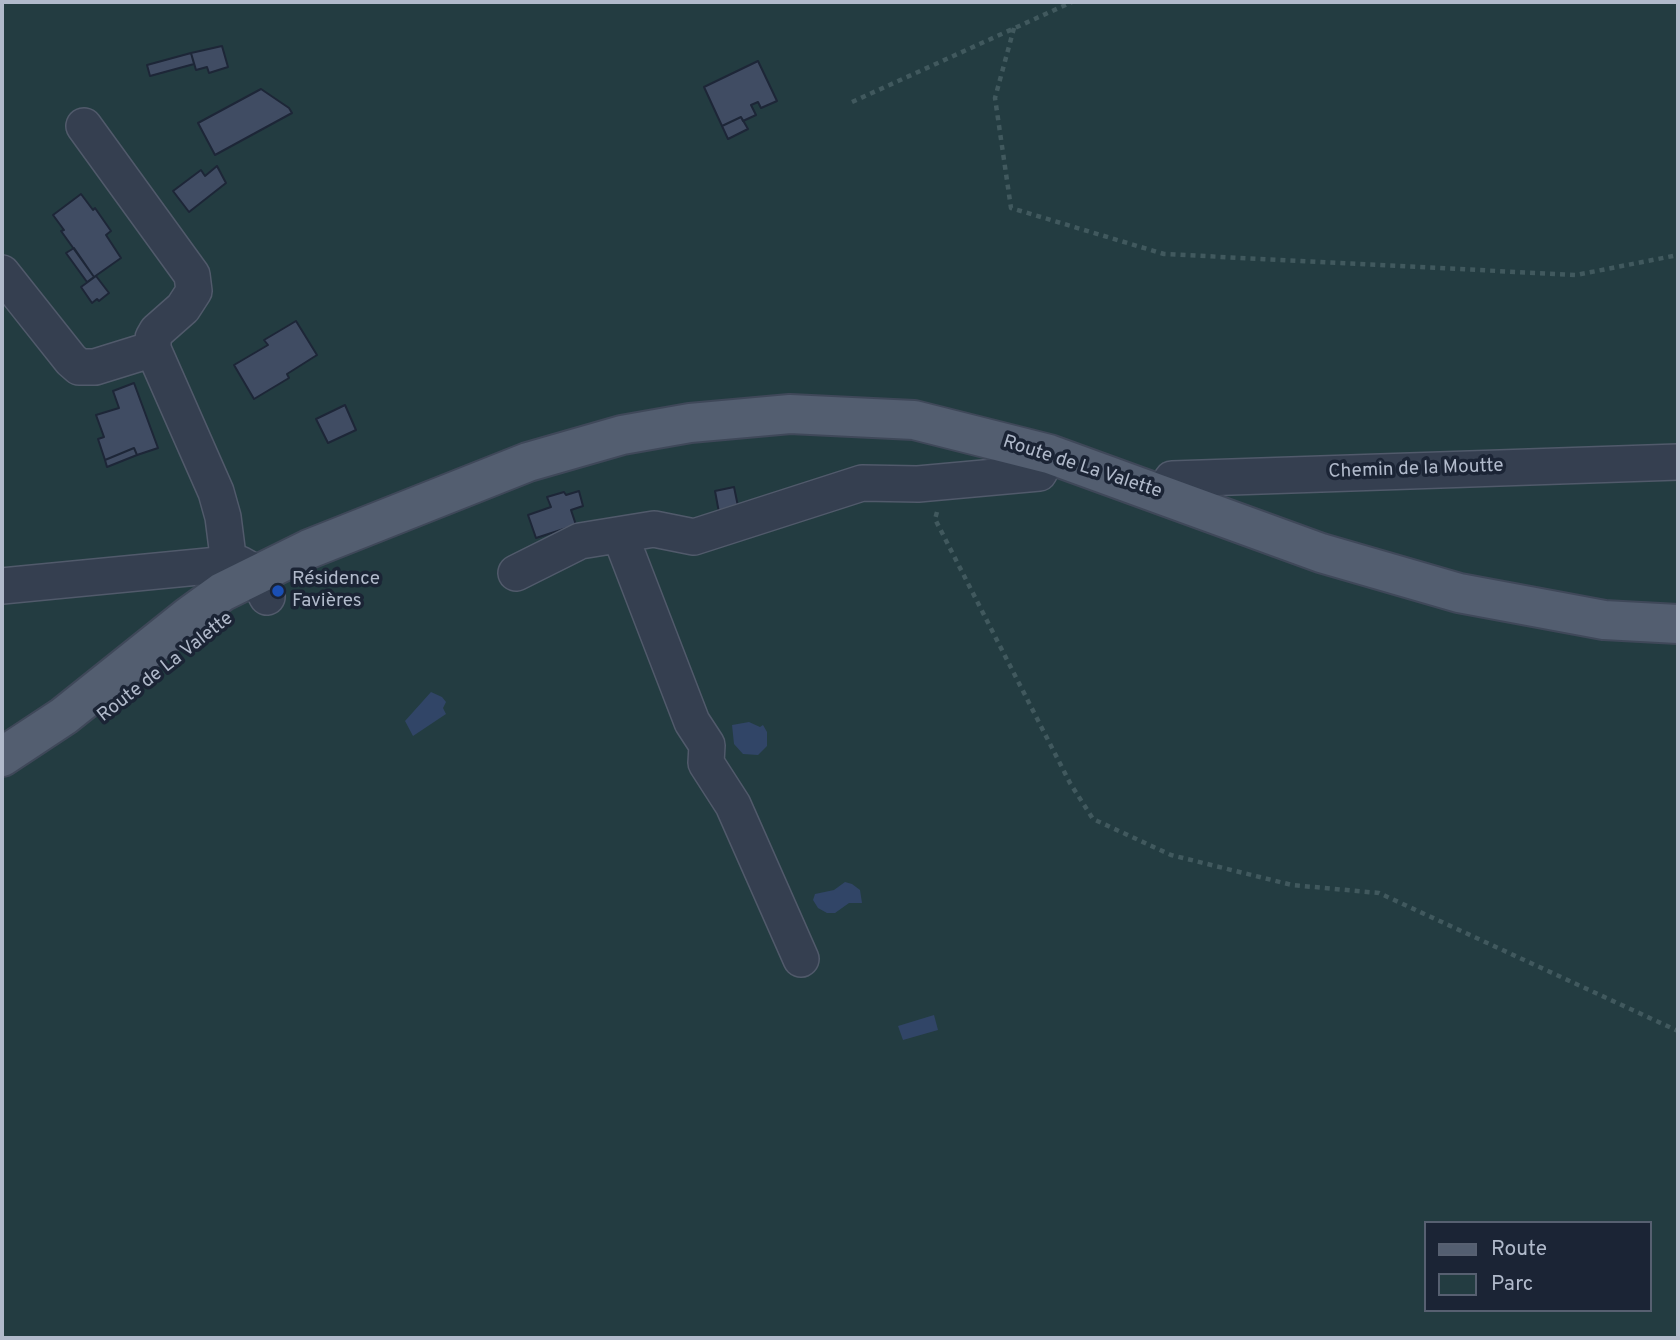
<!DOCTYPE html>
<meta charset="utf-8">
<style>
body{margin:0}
#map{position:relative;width:1680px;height:1340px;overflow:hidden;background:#212d40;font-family:Overpass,sans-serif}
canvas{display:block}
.frame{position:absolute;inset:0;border:4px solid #b1bacb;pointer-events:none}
.legend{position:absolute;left:1424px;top:1221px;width:228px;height:91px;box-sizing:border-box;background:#1b2435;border:2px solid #576071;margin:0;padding:9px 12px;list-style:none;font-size:21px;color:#b1bacb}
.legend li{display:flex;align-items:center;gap:14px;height:35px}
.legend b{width:35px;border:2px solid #576071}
</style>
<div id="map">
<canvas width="1680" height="1340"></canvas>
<div class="frame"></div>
<ul class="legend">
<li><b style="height:9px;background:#535e70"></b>Route</li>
<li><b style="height:19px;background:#233c41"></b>Parc</li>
</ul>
</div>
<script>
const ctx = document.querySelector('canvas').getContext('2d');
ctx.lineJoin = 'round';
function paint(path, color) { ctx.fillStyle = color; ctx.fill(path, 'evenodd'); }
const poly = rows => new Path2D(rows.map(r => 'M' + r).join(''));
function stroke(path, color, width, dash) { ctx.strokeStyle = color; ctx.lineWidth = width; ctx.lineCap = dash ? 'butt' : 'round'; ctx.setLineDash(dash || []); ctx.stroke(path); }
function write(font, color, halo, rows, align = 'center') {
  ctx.font = font + ' Overpass,sans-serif'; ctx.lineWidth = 7; ctx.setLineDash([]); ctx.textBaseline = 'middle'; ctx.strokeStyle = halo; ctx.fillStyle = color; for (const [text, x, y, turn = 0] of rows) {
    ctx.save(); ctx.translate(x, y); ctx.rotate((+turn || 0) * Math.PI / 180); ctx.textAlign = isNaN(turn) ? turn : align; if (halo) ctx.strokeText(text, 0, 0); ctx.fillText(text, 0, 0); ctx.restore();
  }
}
const green = poly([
 [2,2,1678,2,1678,1338,2,1338],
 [1426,1223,1650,1223,1650,1310,1426,1310]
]);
const water = poly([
 [431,692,442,697,446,702,443,708,446,714,413,736,405,721],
 [749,722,760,727,763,725,767,732,767,746,758,755,743,754,734,744,732,725],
 [845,882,852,884,860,890,862,903,849,903,835,913,827,913,818,908,813,900,815,894,834,890],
 [934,1015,938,1030,903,1040,898,1026]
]);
const building = poly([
 [222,46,228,67,209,73,207,67,196,70,191,53,222,46],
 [191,53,194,64,150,76,147,65,191,53],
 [758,61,777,101,761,108,758,102,751,105,756,115,743,121,741,117,722,126,704,87,758,61],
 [261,89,289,108,292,113,215,155,198,123,261,89],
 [741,117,748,129,728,139,722,126,741,117],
 [217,166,226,183,189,212,173,191,201,170,205,176,217,166],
 [81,194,93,210,95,208,111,231,106,235,121,258,94,277,61,231,64,230,53,215,81,194],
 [74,248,94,277,87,282,66,253,74,248],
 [96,276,109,293,99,301,97,299,92,303,81,287,96,276],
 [296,321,317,355,287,374,289,378,254,399,234,365,268,345,264,340,296,321],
 [134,383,158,448,137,455,134,448,105,460,98,439,104,437,96,415,119,408,113,391,134,383],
 [345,405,356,430,328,443,316,419,345,405],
 [134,448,137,455,107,467,105,460,134,448],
 [734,487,740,516,720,518,715,491,734,487],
 [579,491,583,506,571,510,576,525,536,538,528,515,551,507,547,497,564,492,566,495,579,491]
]);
const path = poly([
 [1014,28,995,98,1011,208,1164,254,1576,275,1678,255],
 [852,102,1072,2],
 [937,512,935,519,1070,783,1093,819,1171,855,1292,885,1379,893,1678,1031]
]);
const minor = poly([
 [84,126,192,275,194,291,183,308,157,331,153,338,153,349,216,492,223,517,229,564],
 [2,273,71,360,79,367,95,367,153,349],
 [1163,494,1172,479,1678,462],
 [620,535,692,722,707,745,706,763,733,805,801,959],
 [516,573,580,541,654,529,694,537,862,483,918,484,1039,473,1049,454],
 [2,586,229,564,240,564,249,569,255,574,267,597]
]);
const major = poly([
 [2,757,64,716,189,616,222,592,309,549,528,462,622,435,690,423,790,414,914,420,1049,454,1321,553,1459,593,1604,620,1678,624]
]);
const markers = [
 [278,591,7,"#1a4fb4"]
];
const streetNames = [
 ["Route de La Valette",1082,468,18],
 ["Chemin de la Moutte",1416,470,-2],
 ["Route de La Valette",166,668,-38]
];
const poiNames = [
 ["Résidence",292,580],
 ["Favières",292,602]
];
paint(green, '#233c41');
paint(water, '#314567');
paint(building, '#404c63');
stroke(building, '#1d2637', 2);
stroke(minor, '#515a6b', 38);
stroke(major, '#3f4859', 42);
stroke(path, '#41595e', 4.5, [5, 5]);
stroke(minor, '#353f50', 35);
stroke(major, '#535e70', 38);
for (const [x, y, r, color] of markers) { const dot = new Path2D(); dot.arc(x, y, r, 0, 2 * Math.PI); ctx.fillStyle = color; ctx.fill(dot); stroke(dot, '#1b2435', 2.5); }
write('19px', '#b1bacb', '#1b2435', streetNames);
write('19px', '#b1bacb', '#1b2435', poiNames, 'left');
</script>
